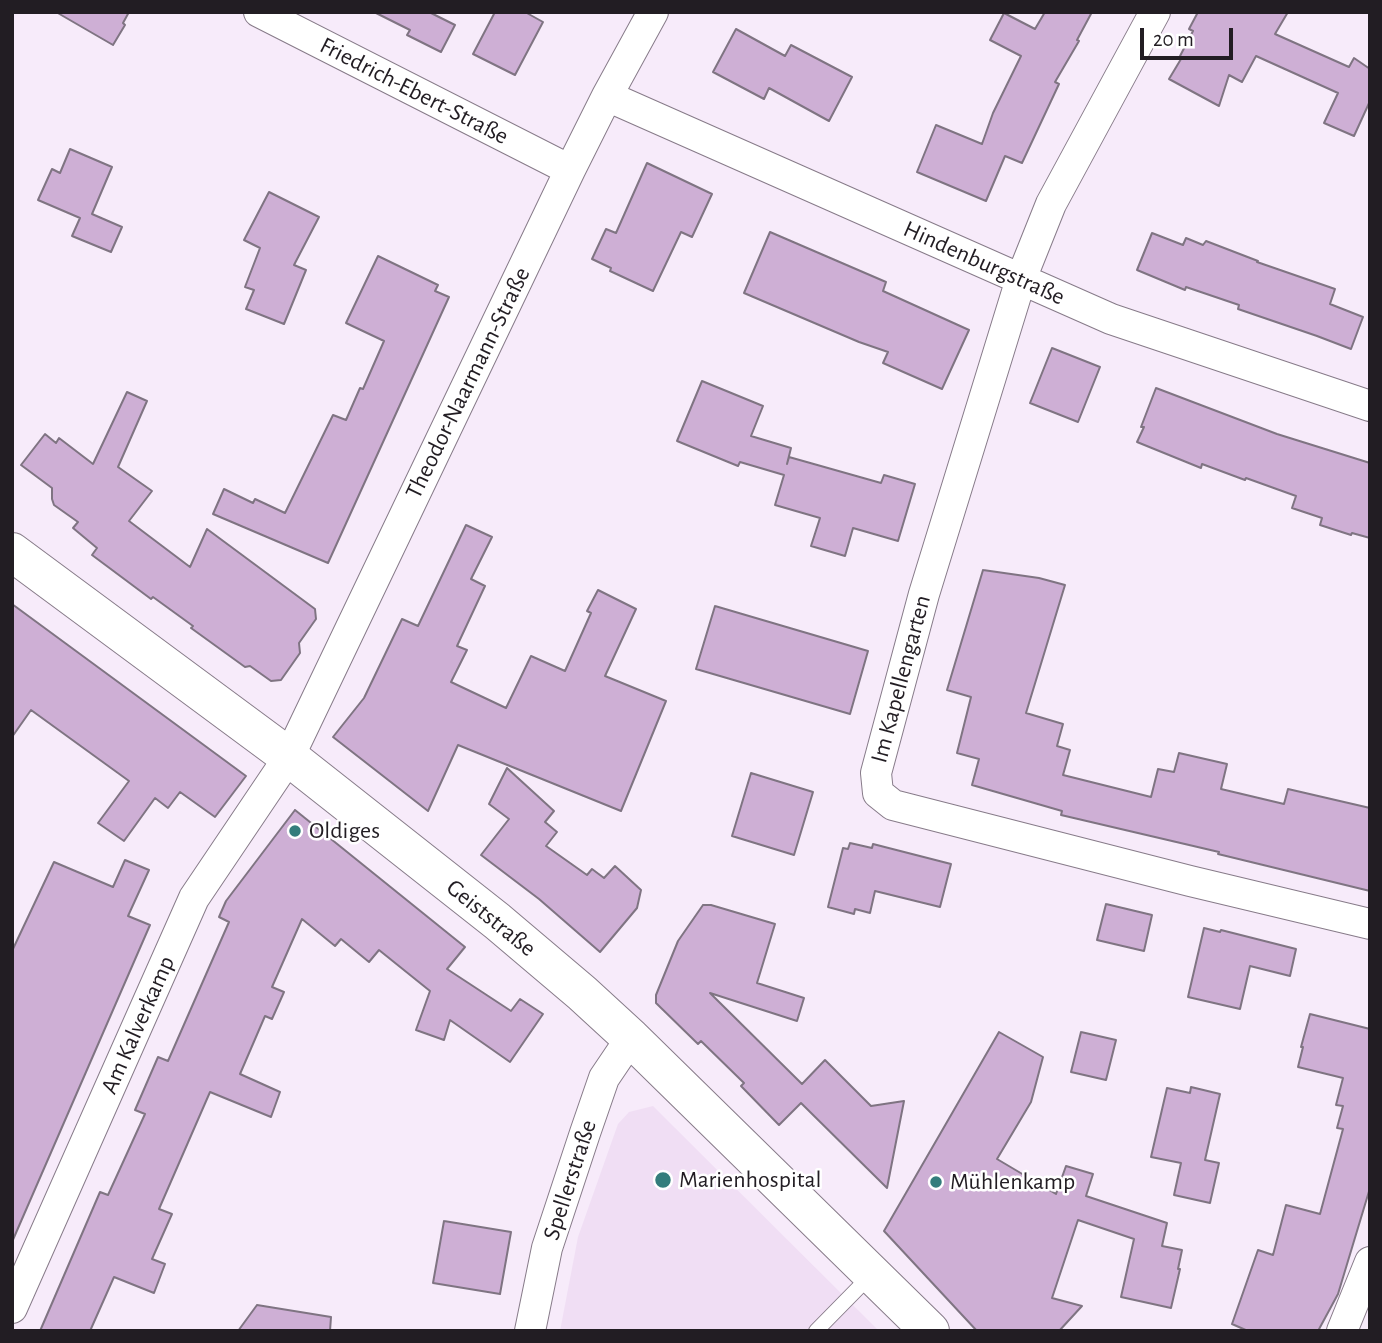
<!DOCTYPE html>
<meta charset="utf-8">
<style>
body{margin:0}
#map{position:relative;width:1382px;height:1343px;overflow:hidden;background:#f7ebfa;font-family:"Alegreya Sans",sans-serif}
canvas{display:block}
.frame{position:absolute;inset:0;border:14px solid #221d23;pointer-events:none}
.scale{position:absolute;left:1140px;top:28px;width:93px;height:32px;box-sizing:border-box;border:4px solid #221d23;border-top:0;padding-left:9px;font-size:21px;line-height:24px;white-space:nowrap;color:#221d23;-webkit-text-stroke:5px #fff;paint-order:stroke}
</style>
<div id="map">
<canvas width="1382" height="1343"></canvas>
<div class="frame"></div>
<div class="scale">20 m</div>
</div>
<script>
const ctx = document.querySelector('canvas').getContext('2d');
ctx.lineJoin = 'round';
function paint(path, color) { ctx.fillStyle = color; ctx.fill(path, 'evenodd'); }
const poly = rows => new Path2D(rows.map(r => 'M' + r).join(''));
function stroke(path, color, width, dash) { ctx.strokeStyle = color; ctx.lineWidth = width; ctx.lineCap = dash ? 'butt' : 'round'; ctx.setLineDash(dash || []); ctx.stroke(path); }
function write(font, color, halo, rows, align = 'center') {
  ctx.font = font + ' "Alegreya Sans",sans-serif'; ctx.lineWidth = 5; ctx.setLineDash([]); ctx.textBaseline = 'middle'; ctx.strokeStyle = halo; ctx.fillStyle = color; for (const [text, x, y, turn = 0] of rows) {
    ctx.save(); ctx.translate(x, y); ctx.rotate((+turn || 0) * Math.PI / 180); ctx.textAlign = isNaN(turn) ? turn : align; if (halo) ctx.strokeText(text, 0, 0); ctx.fillText(text, 0, 0); ctx.restore();
  }
}
const built = poly([
 [653,1106,879,1331,560,1331,578,1237,618,1124,629,1112]
]);
const building = poly([
 [56,12,129,12,123,23,125,25,113,45,56,12],
 [374,12,429,12,455,25,441,52,407,35,410,30,374,12],
 [495,12,525,12,543,22,515,75,473,54,495,12],
 [1045,12,1092,12,1077,40,1079,41,1055,82,1059,84,1022,163,1005,156,986,201,917,172,936,125,982,144,993,113,1021,56,990,40,1004,13,1035,29,1045,12],
 [1198,12,1288,12,1275,34,1349,67,1354,58,1370,69,1370,101,1354,136,1324,123,1338,93,1256,56,1242,82,1229,75,1219,106,1169,79,1181,59,1179,58,1193,31,1189,29,1198,12],
 [736,29,785,56,791,45,852,77,829,121,769,88,764,99,713,72,736,29],
 [70,149,112,167,92,214,122,227,111,252,72,236,80,218,38,200,52,169,60,173,70,149],
 [647,163,712,194,692,237,681,232,653,291,610,271,611,268,592,259,606,229,616,233,647,163],
 [269,192,319,217,294,265,306,270,284,324,246,309,254,290,245,287,260,248,244,240,269,192],
 [770,232,886,282,883,291,969,330,942,389,883,363,888,352,859,342,744,293,770,232],
 [1152,233,1183,245,1186,238,1203,245,1206,241,1258,261,1257,262,1335,289,1330,304,1363,317,1351,349,1317,336,1238,309,1239,305,1186,287,1185,290,1137,270,1152,233],
 [378,256,438,285,435,291,449,297,328,563,213,514,224,489,253,503,255,499,285,513,333,415,346,420,360,388,363,389,384,341,346,323,378,256],
 [1052,348,1100,367,1078,422,1030,403,1052,348],
 [702,381,763,406,751,436,791,448,787,464,789,457,881,483,884,475,915,484,898,541,853,528,845,556,811,546,820,518,775,505,784,475,740,462,738,466,677,441,702,381],
 [1156,388,1277,434,1370,463,1370,538,1352,533,1351,535,1320,525,1322,518,1292,508,1296,496,1246,478,1245,480,1202,464,1201,468,1137,442,1144,427,1141,427,1156,388],
 [127,392,147,401,118,467,152,491,129,521,190,567,207,529,315,609,316,619,299,643,300,653,281,680,271,681,250,666,245,667,191,628,193,626,153,597,151,599,92,555,97,548,73,528,78,522,54,505,52,499,52,488,21,465,45,434,56,443,59,438,93,464,127,392],
 [466,525,492,537,471,579,485,586,457,646,467,650,451,682,506,708,531,656,565,671,591,613,587,611,598,590,636,609,605,676,666,701,621,811,458,745,428,811,333,737,364,698,402,619,418,626,466,525],
 [983,570,1039,578,1065,585,1026,713,1063,724,1057,746,1070,750,1063,775,1151,797,1158,769,1174,772,1179,753,1227,764,1221,789,1284,804,1288,789,1370,808,1370,891,1218,854,1219,852,1061,815,1062,811,972,785,979,759,957,753,971,697,947,690,983,570],
 [12,604,246,776,215,817,180,792,168,808,155,798,124,841,98,823,129,781,31,710,12,737,12,604],
 [715,606,868,651,850,714,696,669,715,606],
 [507,768,554,811,545,822,557,832,546,846,587,875,592,869,604,878,615,866,641,890,637,908,600,952,539,899,481,855,509,819,489,804,507,768],
 [751,773,813,792,794,855,732,836,751,773],
 [295,810,465,947,447,969,511,1011,520,999,543,1014,510,1062,450,1020,444,1040,416,1030,430,991,379,950,369,962,341,939,335,946,302,919,272,987,284,992,272,1019,265,1016,240,1074,280,1092,271,1117,210,1092,159,1209,172,1214,152,1259,165,1264,154,1293,114,1277,90,1331,40,1331,100,1192,108,1195,145,1114,135,1110,158,1057,168,1061,229,922,219,917,226,901,295,810],
 [850,843,872,848,873,844,951,864,940,907,875,891,870,913,855,909,854,914,828,907,843,848,848,849,850,843],
 [125,860,149,870,128,916,150,925,12,1242,12,951,54,862,113,887,125,860],
 [1106,904,1152,915,1144,951,1097,940,1106,904],
 [703,905,711,905,775,924,757,983,804,998,797,1021,710,993,802,1084,825,1060,871,1106,904,1101,887,1188,801,1103,779,1125,741,1086,744,1083,701,1041,698,1044,656,1003,656,995,678,941,703,905],
 [1204,928,1220,932,1221,930,1296,949,1290,976,1250,966,1240,1009,1188,997,1204,928],
 [1310,1014,1370,1029,1370,1188,1338,1294,1318,1331,1248,1331,1232,1324,1258,1250,1273,1255,1286,1205,1320,1214,1343,1129,1337,1128,1343,1106,1336,1105,1343,1078,1298,1067,1303,1047,1301,1047,1310,1014],
 [999,1032,1043,1057,1031,1102,997,1159,1056,1194,1066,1166,1093,1174,1086,1196,1167,1223,1162,1246,1182,1250,1178,1269,1180,1269,1171,1308,1121,1297,1134,1239,1078,1220,1052,1298,1082,1306,1059,1331,977,1331,884,1231,999,1032],
 [1081,1032,1116,1040,1106,1080,1071,1072,1081,1032],
 [1191,1087,1220,1094,1205,1160,1219,1163,1210,1203,1174,1195,1181,1163,1151,1157,1167,1088,1190,1093,1191,1087],
 [444,1221,511,1232,500,1294,433,1283,444,1221],
 [257,1305,331,1317,330,1331,238,1331,257,1305]
]);
const lane = poly([
 [816,1331,871,1275]
]);
const street = poly([
 [259,12,570,170],
 [1155,12,1051,204,1021,279,924,594,876,773,878,793,893,805,1190,881,1370,924],
 [607,96,1111,319,1370,406],
 [12,1308,194,898,289,757,570,170,607,96,653,12],
 [530,1331,547,1248,585,1133,604,1078,631,1038],
 [1342,1331,1370,1262]
]);
const secondary = poly([
 [12,552,289,757,497,921,582,993,631,1038,930,1331]
]);
const markers = [
 [295,831,7,"#347d7c"],
 [663,1180,9,"#347d7c"],
 [936,1182,7,"#347d7c"]
];
const streetNames = [
 ["Friedrich-Ebert-Straße",414,91,27],
 ["Hindenburgstraße",984,263,24],
 ["Theodor-Naarmann-Straße",468,383,-64],
 ["Im Kapellengarten",901,679,-75],
 ["Geiststraße",491,918,39],
 ["Am Kalverkamp",138,1025,-66],
 ["Spellerstraße",570,1180,-72]
];
const poiNames = [
 ["Oldiges",309,831],
 ["Marienhospital",679,1180],
 ["Mühlenkamp",950,1182]
];
paint(built, '#f0def4');
paint(building, '#ceafd5');
stroke(building, '#7f7482', 2);
stroke(lane, '#877b89', 16);
stroke(street, '#877b89', 32);
stroke(secondary, '#877b89', 40);
stroke(lane, '#fff', 14);
stroke(street, '#fff', 30);
stroke(secondary, '#fff', 38);
for (const [x, y, r, color] of markers) { const dot = new Path2D(); dot.arc(x, y, r, 0, 2 * Math.PI); ctx.fillStyle = color; ctx.fill(dot); stroke(dot, '#fff', 2.5); }
write('24px', '#221d23', '#fff', streetNames);
write('24px', '#221d23', '#fff', poiNames, 'left');
</script>
